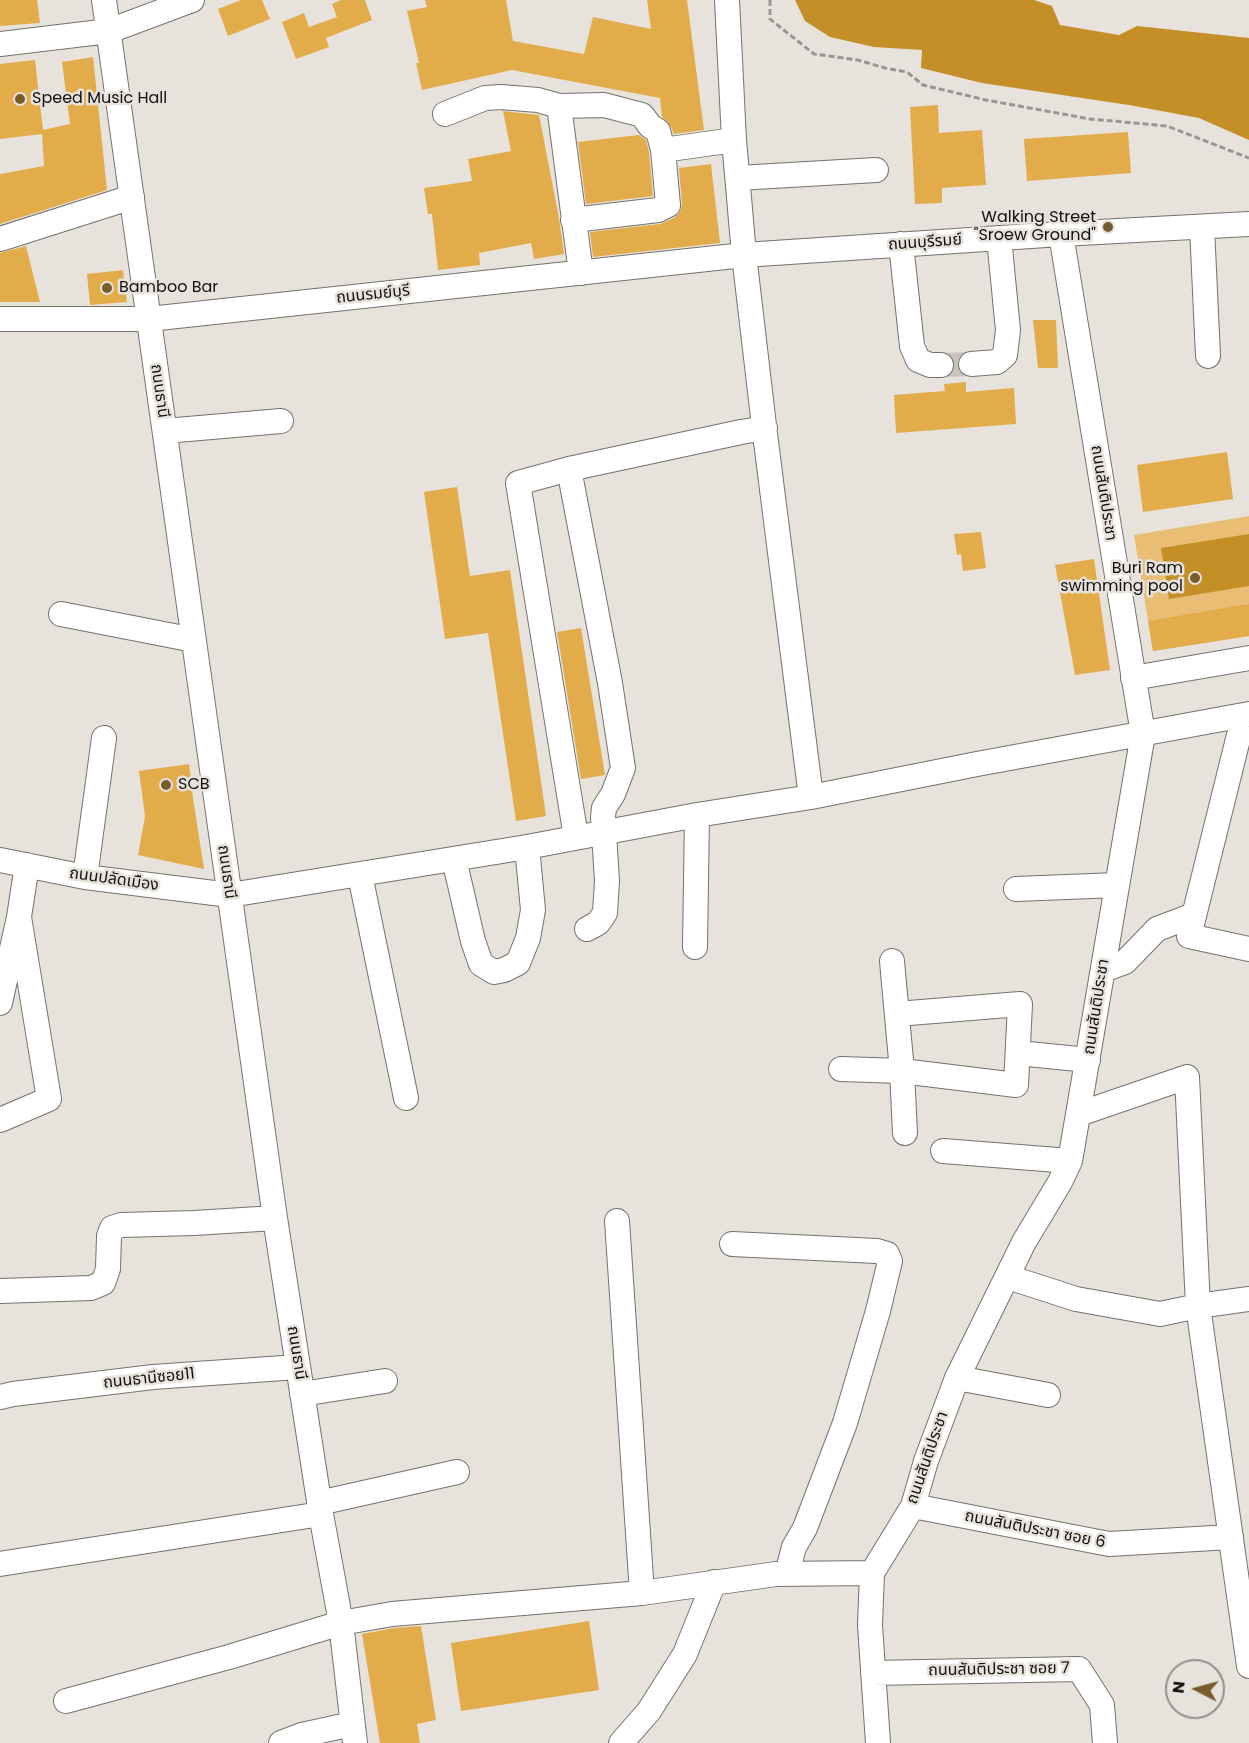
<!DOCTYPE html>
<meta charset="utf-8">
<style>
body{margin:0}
#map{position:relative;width:1249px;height:1743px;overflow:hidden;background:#e7e2db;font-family:Poppins,sans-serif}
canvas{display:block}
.north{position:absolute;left:1165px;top:1659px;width:60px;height:60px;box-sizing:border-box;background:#e7e2db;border:2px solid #928e89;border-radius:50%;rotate:276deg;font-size:16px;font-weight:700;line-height:24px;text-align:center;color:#12110f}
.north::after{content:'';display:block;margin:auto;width:21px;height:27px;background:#775c2e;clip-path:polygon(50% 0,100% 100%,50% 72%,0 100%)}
</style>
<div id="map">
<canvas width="1249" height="1743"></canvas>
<div class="north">N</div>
</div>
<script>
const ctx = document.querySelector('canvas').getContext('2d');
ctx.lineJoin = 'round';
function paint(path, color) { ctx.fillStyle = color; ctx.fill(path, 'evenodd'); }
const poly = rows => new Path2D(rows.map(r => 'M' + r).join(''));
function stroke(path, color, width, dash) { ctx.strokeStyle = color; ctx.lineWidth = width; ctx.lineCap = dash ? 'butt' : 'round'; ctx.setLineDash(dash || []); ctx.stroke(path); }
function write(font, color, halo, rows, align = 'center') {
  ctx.font = font + ' Poppins,"Noto Sans Thai",sans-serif'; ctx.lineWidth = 5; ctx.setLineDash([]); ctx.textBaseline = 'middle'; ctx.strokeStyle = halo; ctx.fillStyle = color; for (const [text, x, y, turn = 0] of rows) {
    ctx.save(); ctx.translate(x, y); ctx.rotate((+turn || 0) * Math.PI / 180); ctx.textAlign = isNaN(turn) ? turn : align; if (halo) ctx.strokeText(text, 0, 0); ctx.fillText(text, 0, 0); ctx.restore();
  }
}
const green = poly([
 [1249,516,1249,636,1153,651,1134,535]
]);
const water = poly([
 [795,0,1034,0,1052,6,1060,25,1119,35,1137,26,1249,38,1249,140,1199,118,1129,105,982,83,921,68,922,50,874,47,830,37,805,21],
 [1249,534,1249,586,1169,599,1161,548]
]);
const building = poly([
 [0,0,37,0,40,23,0,26],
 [241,0,262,0,270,19,228,36,218,9],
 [341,0,365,0,372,20,326,38,329,47,296,59,282,22,304,13,309,27,337,17,332,4],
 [425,0,506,0,513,41,584,54,593,17,651,29,647,0,687,0,704,130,674,134,671,127,662,117,660,98,512,70,422,90,416,63,419,63,407,11,427,7],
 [93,57,107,190,0,224,0,174,44,166,42,134,0,139,0,64,35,60,43,130,70,124,62,62],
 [938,105,939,133,982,130,986,185,942,188,942,203,915,204,910,107],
 [503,111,539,115,559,218,564,254,534,259,531,243,479,253,480,265,438,270,432,214,428,214,424,188,472,181,468,159,511,151],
 [1128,132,1131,173,1027,181,1024,139],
 [639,135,646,140,649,152,653,196,586,204,578,142],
 [711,164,720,243,593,257,590,232,660,224,674,218,680,212,682,204,679,168],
 [26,246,40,302,0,302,0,253],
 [123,270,127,302,90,305,87,274],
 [1033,320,1056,320,1058,368,1038,368],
 [966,382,966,392,1014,388,1016,424,896,433,894,395,945,391,944,384],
 [1227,452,1233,499,1143,512,1137,465],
 [457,487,470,576,510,570,546,816,516,821,488,633,445,639,424,492],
 [981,532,986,568,963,571,961,554,957,555,954,534],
 [1094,559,1110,670,1075,675,1055,565],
 [1249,604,1249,636,1153,651,1148,621],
 [581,628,605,775,581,779,557,632],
 [189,764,193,798,204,869,138,855,145,816,139,771],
 [589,1621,599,1690,461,1711,451,1643],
 [421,1626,436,1720,417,1724,420,1743,380,1743,362,1634,394,1628]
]);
const minorTunnel = poly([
 [941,365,971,364]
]);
const path = poly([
 [770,0,770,19,814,54,858,60,885,68,907,72,923,85,986,100,1090,119,1167,126,1249,158]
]);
const minor = poly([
 [104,0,275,1218,321,1514,341,1623,355,1743],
 [727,0,734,140,744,255,765,434,811,797],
 [0,44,109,31,192,0],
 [559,106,604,105,642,115,650,126,658,131,663,150,668,205,658,210,573,220],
 [445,114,485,98,501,97,538,100,559,106,581,273],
 [663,150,734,140],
 [738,178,876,170],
 [1202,227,1208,356],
 [0,239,132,197],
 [901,244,912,346,918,360,930,365,941,365],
 [0,319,149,319,744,255,1061,234,1249,224],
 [971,364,997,362,1005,355,1008,330,999,238],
 [165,431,281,421],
 [569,469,610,683,623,768,613,794,604,808,603,817,607,881,605,913,598,923,587,929],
 [61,614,194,640],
 [1133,678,1249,658],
 [1244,715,1189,936,1249,949],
 [576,837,518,483,569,469,741,432,765,428],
 [454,859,473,941,481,964,494,972,504,970,518,963,528,938,533,910,527,847],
 [0,860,85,877,230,895,527,847,697,815,811,797,977,764,1249,714],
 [360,875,406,1098],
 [85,877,104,738],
 [1016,889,1117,885],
 [695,947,697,815],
 [892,961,902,1071,905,1133],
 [1103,970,1125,962,1157,929,1194,915],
 [0,1003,19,917,27,865],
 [1018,1053,1088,1060],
 [841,1069,902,1071,1016,1085,1020,1004,897,1014],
 [1079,1114,1187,1077,1198,1306,1249,1666],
 [0,1120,49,1099,19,917],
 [943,1151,1070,1161],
 [617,1221,642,1593],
 [732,1244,877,1251,887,1254,890,1261,878,1311,845,1423,805,1528,794,1547,787,1574],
 [1008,1277,1076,1299,1160,1314,1198,1306,1249,1299],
 [0,1291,91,1288,103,1283,108,1269,109,1236,112,1228,121,1225,194,1223,275,1218],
 [957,1378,1048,1395],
 [302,1394,385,1381],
 [0,1397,13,1394,153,1377,298,1367],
 [319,1503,457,1472],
 [913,1506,1109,1544,1231,1537],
 [0,1564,321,1514],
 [873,1673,1079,1669,1102,1705,1105,1743],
 [66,1701,229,1657,341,1623,392,1614,642,1593,776,1574,872,1573],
 [281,1743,302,1735,352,1724],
 [621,1743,649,1711,685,1654,714,1582],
 [878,1743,870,1625,872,1573,913,1506,926,1461,957,1378,1024,1242,1060,1182,1070,1161,1143,734,1061,234]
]);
const markers = [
 [20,99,6,"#775c2e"],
 [1108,227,6,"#775c2e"],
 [107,288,6,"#775c2e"],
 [1195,578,6,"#775c2e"],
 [166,785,6,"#775c2e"]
];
const poiNames = [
 ["Speed Music Hall",32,99],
 ["Walking Street",1096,218,"right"],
 ["\"Sroew Ground\"",1096,236,"right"],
 ["Bamboo Bar",119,288],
 ["Buri Ram",1183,569,"right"],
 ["swimming pool",1183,587,"right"],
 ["SCB",178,785]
];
const streetNames = [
 ["ถนนบุรีรมย์",925,243,-4],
 ["ถนนรมย์บุรี",373,295,-6],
 ["ถนนธานี",159,391,82],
 ["ถนนสันติประชา",1103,493,81],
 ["ถนนธานี",226,872,82],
 ["ถนนปลัดเมือง",114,880,8],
 ["ถนนสันติประชา",1097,1007,-81],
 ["ถนนธานี",296,1353,81],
 ["ถนนธานีซอย11",149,1379,-6],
 ["ถนนสันติประชา",928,1458,-71],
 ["ถนนสันติประชา ซอย 6",1035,1530,11],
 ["ถนนสันติประชา ซอย 7",999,1670,-1]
];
paint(green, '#eabd74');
paint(water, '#c48f27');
paint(building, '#e3ac4b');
stroke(minorTunnel, '#c7c3bc', 24, [24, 12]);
stroke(minor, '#75716b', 26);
stroke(path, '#999590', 3, [6, 3]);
stroke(minor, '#fff', 24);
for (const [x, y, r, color] of markers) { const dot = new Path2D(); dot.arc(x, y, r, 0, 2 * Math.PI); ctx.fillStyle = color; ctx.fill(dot); stroke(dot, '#e7e2db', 2); }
write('16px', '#12110f', '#e7e2db', poiNames, 'left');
write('16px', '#12110f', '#e7e2db', streetNames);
</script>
